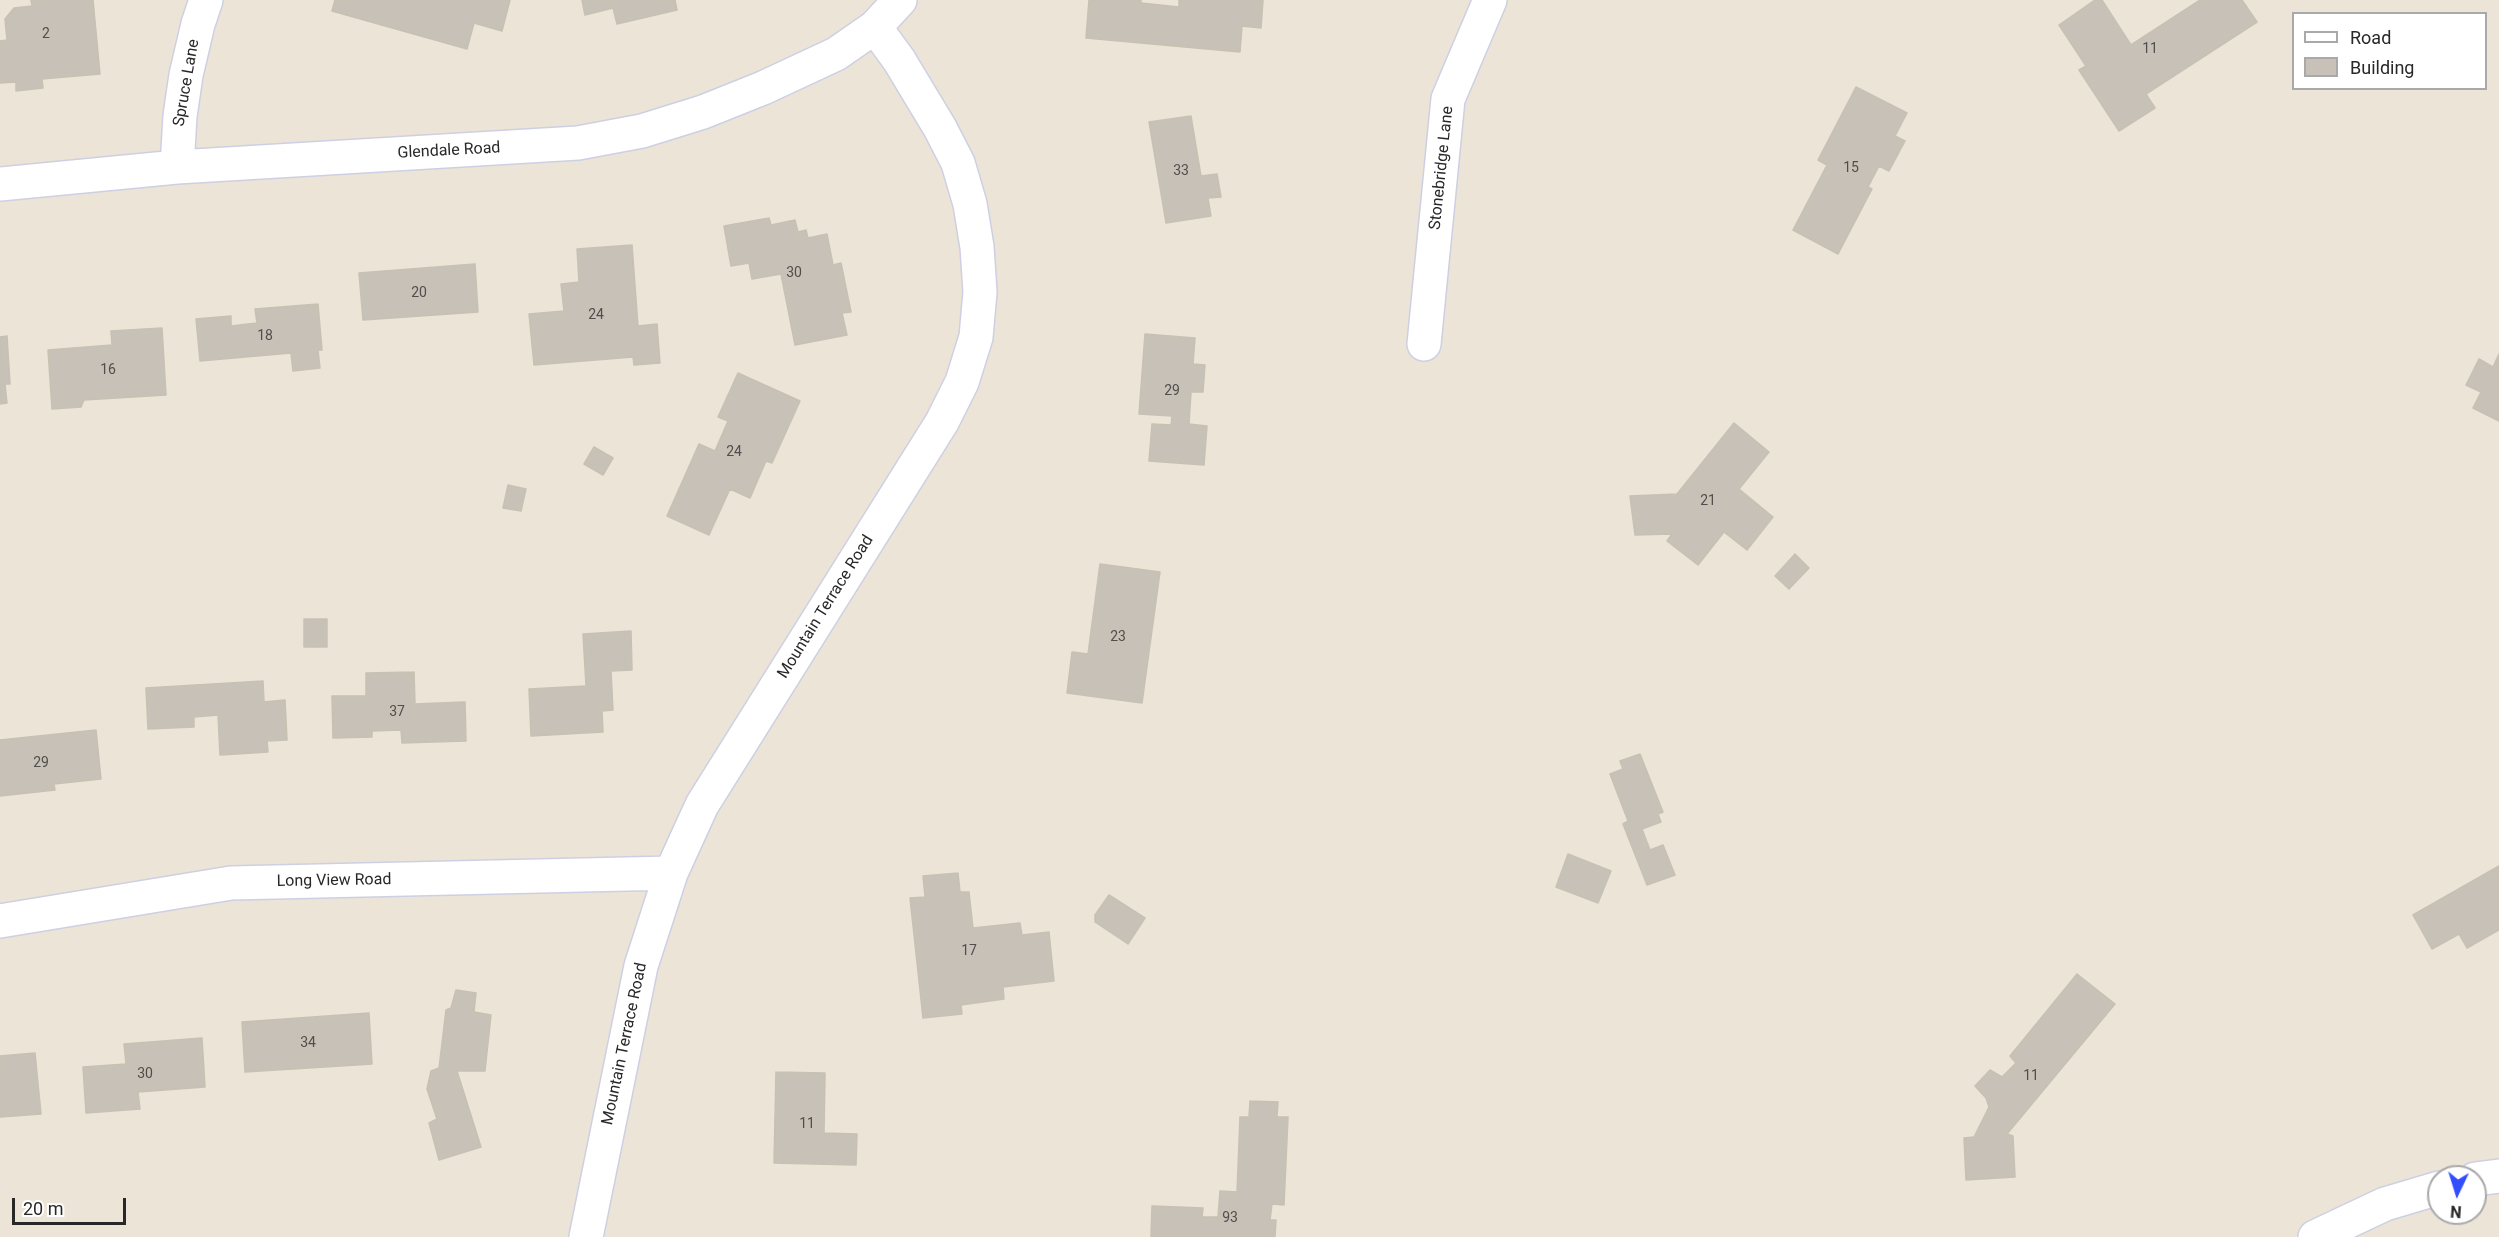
<!DOCTYPE html>
<style>
body{margin:0}
#map{position:relative;width:2499px;height:1237px;overflow:hidden;background:#ece4d7;font-family:Roboto,sans-serif}
canvas{display:block}
.legend{position:absolute;left:2292px;top:12px;width:195px;height:78px;box-sizing:border-box;background:#fff;border:2px solid #a9a9a9;margin:0;padding:8px 10px;list-style:none;font-size:18px;color:#282828}
.legend li{display:flex;align-items:center;gap:12px;height:30px}
.legend b{width:30px;border:2px solid #a9a9a9}
.north{position:absolute;left:2427px;top:1165px;width:60px;height:60px;box-sizing:border-box;background:#fff;border:2px solid #a9a9a9;border-radius:50%;rotate:184deg;font-size:16px;font-weight:700;line-height:24px;text-align:center;color:#282828}
.north::after{content:'';display:block;margin:auto;width:21px;height:27px;background:#324eff;clip-path:polygon(50% 0,100% 100%,50% 72%,0 100%)}
.scale{position:absolute;left:12px;top:1198px;width:114px;height:27px;box-sizing:border-box;border:3px solid #282828;border-top:0;padding-left:8px;font-size:18px;line-height:21px;white-space:nowrap;color:#282828;-webkit-text-stroke:4px #fff;paint-order:stroke}
</style>
<div id="map">
<canvas width="2499" height="1237"></canvas>
<ul class="legend">
<li><b style="height:8px;background:#fff"></b>Road</li>
<li><b style="height:16px;background:#c7c1b8"></b>Building</li>
</ul>
<div class="north">N</div>
<div class="scale">20 m</div>
</div>
<script>
const ctx = document.querySelector('canvas').getContext('2d');
ctx.lineJoin = 'round';
function paint(path, color) { ctx.fillStyle = color; ctx.fill(path, 'evenodd'); }
const poly = rows => new Path2D(rows.map(r => 'M' + r).join(''));
function stroke(path, color, width, dash) { ctx.strokeStyle = color; ctx.lineWidth = width; ctx.lineCap = dash ? 'butt' : 'round'; ctx.setLineDash(dash || []); ctx.stroke(path); }
function write(font, color, halo, rows, align = 'center') {
  ctx.font = font + ' Roboto,sans-serif'; ctx.lineWidth = 4.5; ctx.setLineDash([]); ctx.textBaseline = 'middle'; ctx.strokeStyle = halo; ctx.fillStyle = color; for (const [text, x, y, turn = 0] of rows) {
    ctx.save(); ctx.translate(x, y); ctx.rotate((+turn || 0) * Math.PI / 180); ctx.textAlign = isNaN(turn) ? turn : align; if (halo) ctx.strokeText(text, 0, 0); ctx.fillText(text, 0, 0); ctx.restore();
  }
}
const building = poly([
 [31,0,93,0,100,74,42,79,43,88,16,91,16,82,0,83,0,41,7,40,5,19,14,8,32,6,31,0],
 [335,0,510,0,502,31,474,23,467,49,332,11,335,0],
 [582,0,675,0,677,10,617,24,613,8,585,15,582,0],
 [1089,0,1141,0,1141,3,1179,7,1179,0,1263,0,1261,28,1242,26,1240,52,1086,38,1089,0],
 [2095,0,2102,0,2131,45,2200,0,2242,0,2257,22,2146,94,2155,108,2119,131,2079,70,2086,66,2059,25,2095,0],
 [1856,87,1907,113,1895,136,1905,141,1889,171,1879,166,1868,187,1872,189,1838,254,1793,230,1827,165,1818,160,1856,87],
 [1191,116,1201,176,1217,174,1221,197,1208,198,1211,216,1166,223,1149,122,1191,116],
 [769,218,771,225,795,220,798,232,806,230,808,238,827,234,833,265,841,263,851,312,842,313,847,335,795,345,781,274,752,279,749,263,731,266,724,226,769,218],
 [632,245,638,326,657,324,660,363,634,365,633,357,534,365,529,314,564,311,561,284,579,282,577,249,632,245],
 [475,264,478,312,363,320,359,273,475,264],
 [318,304,322,350,318,350,320,368,293,371,291,353,200,361,196,319,231,316,231,326,257,323,255,309,318,304],
 [162,328,166,395,84,400,81,407,52,409,48,350,112,345,111,331,162,328],
 [1145,334,1195,338,1193,364,1205,365,1203,392,1191,392,1189,424,1207,426,1204,465,1149,461,1152,424,1171,425,1172,416,1139,414,1145,334],
 [7,336,10,384,5,384,7,403,0,404,0,337,7,336],
 [2499,354,2499,421,2473,408,2481,392,2466,385,2479,359,2493,367,2499,354],
 [738,373,800,401,772,463,766,461,750,498,730,489,709,535,667,516,699,444,715,451,728,421,718,417,738,373],
 [1734,423,1769,452,1739,489,1773,517,1747,550,1724,532,1698,565,1667,541,1672,534,1635,535,1630,496,1677,494,1734,423],
 [594,447,613,458,603,475,584,464,594,447],
 [508,485,526,489,521,511,503,508,508,485],
 [1795,554,1809,568,1789,589,1775,576,1795,554],
 [1100,564,1160,572,1142,703,1067,693,1072,652,1088,654,1100,564],
 [304,619,327,619,327,647,304,647,304,619],
 [631,631,632,670,611,671,613,710,602,711,603,732,531,736,529,689,586,686,583,634,631,631],
 [414,672,415,704,465,702,466,741,402,743,401,730,372,731,372,737,333,738,332,696,366,696,366,673,414,672],
 [263,681,264,702,285,700,287,740,267,741,268,752,220,755,218,715,194,717,194,727,148,729,146,688,263,681],
 [96,730,101,779,54,784,55,790,0,796,0,740,96,730],
 [1640,754,1663,812,1658,814,1661,822,1642,829,1650,850,1663,845,1675,875,1647,885,1623,824,1628,821,1610,774,1623,769,1620,761,1640,754],
 [1568,854,1611,871,1598,903,1556,887,1568,854],
 [2499,866,2499,930,2467,948,2459,934,2432,949,2413,915,2499,866],
 [958,873,960,892,969,892,973,928,1020,923,1022,935,1049,932,1054,981,1003,987,1004,999,961,1005,962,1014,923,1018,910,898,925,897,923,876,958,873],
 [1109,895,1145,918,1128,944,1095,922,1095,915,1109,895],
 [2077,974,2115,1004,2007,1134,2013,1136,2015,1177,1966,1180,1964,1138,1974,1137,1989,1107,1986,1098,1975,1086,1990,1070,2002,1077,2016,1063,2010,1056,2077,974],
 [456,990,476,993,474,1012,491,1015,485,1071,457,1071,481,1147,439,1160,429,1123,437,1119,427,1089,431,1071,439,1068,446,1010,451,1008,456,990],
 [369,1013,372,1064,245,1072,242,1022,369,1013],
 [202,1038,205,1087,138,1092,140,1109,86,1113,83,1067,126,1064,124,1044,202,1038],
 [35,1053,41,1114,0,1117,0,1056,35,1053],
 [776,1072,825,1073,824,1133,857,1134,856,1165,774,1163,776,1072],
 [1250,1101,1278,1102,1277,1117,1288,1117,1284,1205,1272,1204,1270,1220,1276,1220,1275,1237,1151,1237,1152,1206,1203,1208,1202,1217,1218,1217,1220,1191,1237,1192,1240,1117,1249,1117,1250,1101]
]);
const street = poly([
 [177,167,180,116,186,75,198,24,206,0],
 [0,184,177,167,578,143,642,131,703,112,763,88,836,54,875,27],
 [1424,344,1448,99,1490,0],
 [0,921,231,883,671,873],
 [2475,1179,2499,1176],
 [586,1237,641,966,671,873,702,805,942,422,962,382,976,337,980,292,977,247,970,204,958,163,940,128,899,60,875,27,900,0],
 [2315,1237,2385,1204,2439,1188]
]);
const numberNames = [
 ["2",46,34],
 ["11",2150,49],
 ["15",1851,168],
 ["33",1181,171],
 ["30",794,273],
 ["20",419,293],
 ["24",596,315],
 ["18",265,336],
 ["16",108,370],
 ["29",1172,391],
 ["24",734,452],
 ["21",1708,501],
 ["23",1118,637],
 ["37",397,712],
 ["29",41,763],
 ["17",969,951],
 ["34",308,1043],
 ["30",145,1074],
 ["11",2031,1076],
 ["11",807,1124],
 ["93",1230,1218]
];
const streetNames = [
 ["Spruce Lane",187,83,-80],
 ["Glendale Road",449,151,-3],
 ["Stonebridge Lane",1442,168,-84],
 ["Mountain Terrace Road",826,607,-58],
 ["Long View Road",334,881,-1],
 ["Mountain Terrace Road",625,1044,-78]
];
paint(building, '#c7c1b8');
stroke(building, '#c7c1b1', 1.5);
stroke(street, '#cdd0e3', 36);
stroke(street, '#fff', 33);
write('14px', '#504e4c', null, numberNames);
write('16px', '#282828', '#fff', streetNames);
</script>
